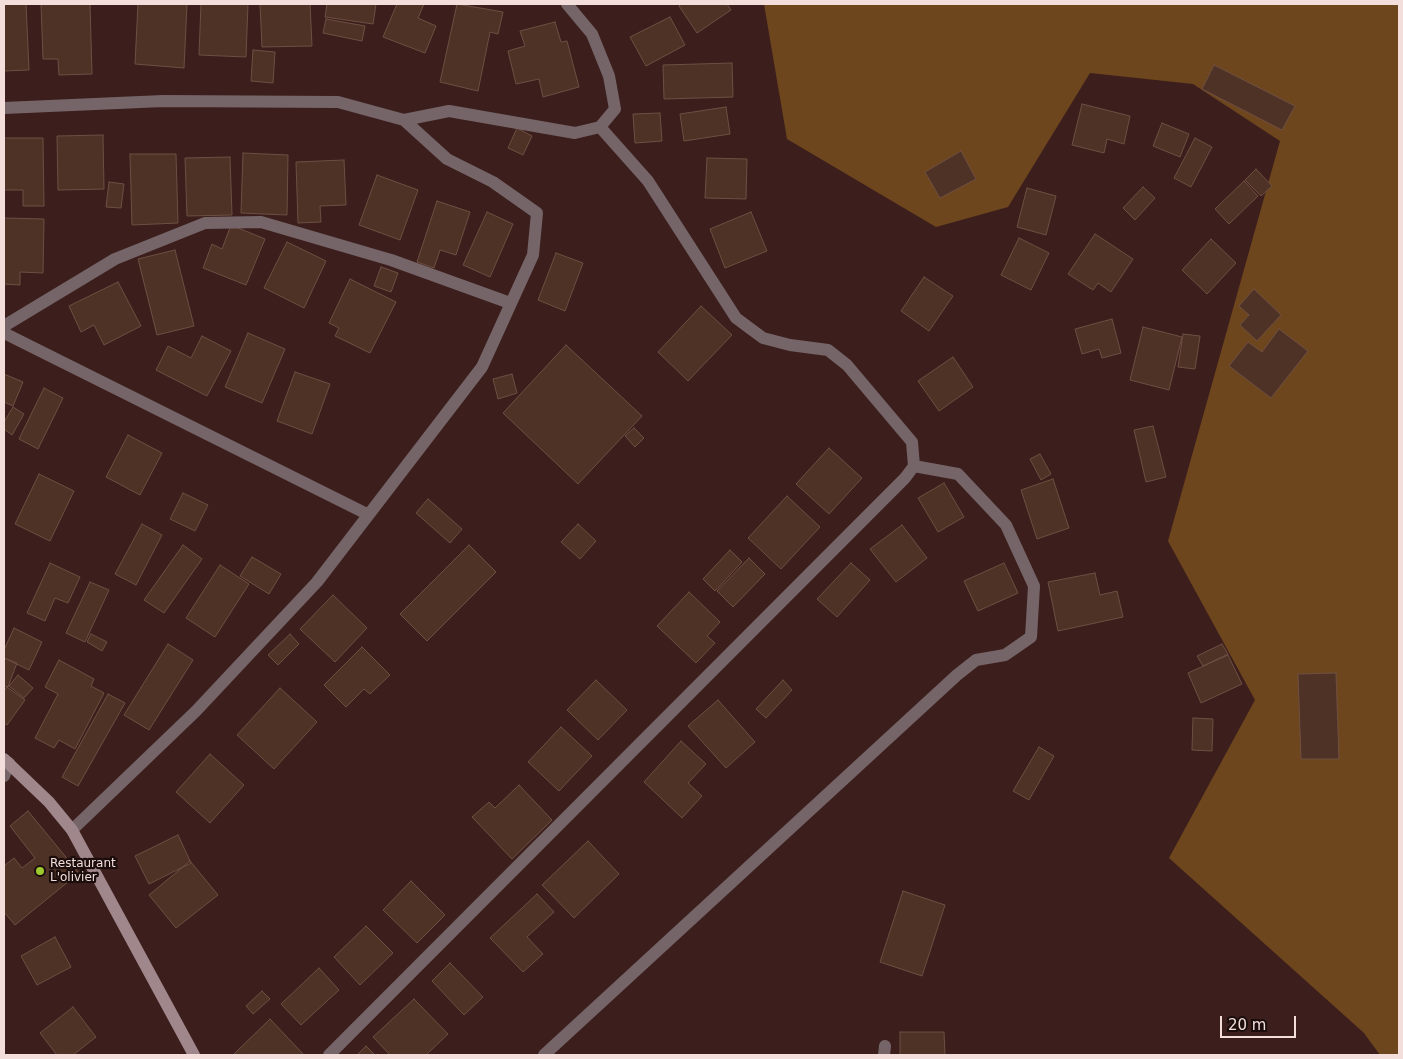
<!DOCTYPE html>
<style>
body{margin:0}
#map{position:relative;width:1403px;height:1059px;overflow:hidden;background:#3c1f1d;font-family:"DejaVu Sans",sans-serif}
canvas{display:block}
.frame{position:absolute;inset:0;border:5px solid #f3dedc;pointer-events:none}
.scale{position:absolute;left:1220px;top:1016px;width:76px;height:22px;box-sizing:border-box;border:2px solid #f3dedc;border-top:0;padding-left:6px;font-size:15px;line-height:18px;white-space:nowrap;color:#f3dedc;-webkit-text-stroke:4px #1a0d0c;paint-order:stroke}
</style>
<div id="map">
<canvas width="1403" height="1059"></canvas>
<div class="frame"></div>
<div class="scale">20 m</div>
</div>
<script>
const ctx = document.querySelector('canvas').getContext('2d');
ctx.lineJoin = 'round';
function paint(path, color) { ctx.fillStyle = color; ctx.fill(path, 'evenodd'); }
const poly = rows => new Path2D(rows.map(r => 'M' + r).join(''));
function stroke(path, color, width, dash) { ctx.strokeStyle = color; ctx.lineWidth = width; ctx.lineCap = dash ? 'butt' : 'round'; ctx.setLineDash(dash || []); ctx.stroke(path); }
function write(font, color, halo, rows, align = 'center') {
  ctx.font = font + ' "DejaVu Sans",sans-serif'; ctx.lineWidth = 4.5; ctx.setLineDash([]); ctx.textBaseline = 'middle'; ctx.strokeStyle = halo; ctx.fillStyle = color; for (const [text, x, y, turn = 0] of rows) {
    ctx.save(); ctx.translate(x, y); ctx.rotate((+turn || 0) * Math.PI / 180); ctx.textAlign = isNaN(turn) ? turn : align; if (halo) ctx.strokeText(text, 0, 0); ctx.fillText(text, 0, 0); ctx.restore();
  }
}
const forest = poly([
 [764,4,1399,4,1399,1055,1380,1055,1364,1033,1169,858,1255,700,1168,541,1280,141,1193,84,1090,73,1008,207,936,227,787,139]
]);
const building = poly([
 [4,4,26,4,29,70,4,71,4,4],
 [41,4,90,4,92,74,59,75,58,59,43,59,41,4],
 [138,4,187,4,184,68,135,64,138,4],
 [201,4,248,4,246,57,199,55,201,4],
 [260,4,310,4,312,46,262,47,260,4],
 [327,4,376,4,373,24,325,17,327,4],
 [397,4,424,4,418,18,436,26,425,53,383,37,397,4],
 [457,4,503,12,498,34,490,32,478,91,440,82,457,4],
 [681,4,727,4,731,10,697,33,679,6,681,4],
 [670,17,685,45,646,66,630,37,670,17],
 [326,19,365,26,362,41,323,33,326,19],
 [555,22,561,42,567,41,579,87,543,97,539,79,516,84,508,51,525,46,520,31,555,22],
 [253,50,275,52,273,83,251,81,253,50],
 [732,63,733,97,664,99,663,65,732,63],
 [1214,65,1295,106,1282,130,1202,89,1214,65],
 [1082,104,1130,116,1124,144,1107,139,1104,153,1072,145,1082,104],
 [726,107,730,134,684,141,680,114,726,107],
 [660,113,662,141,635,143,633,114,660,113],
 [1162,123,1189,134,1180,157,1153,146,1162,123],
 [517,128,532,136,523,155,508,148,517,128],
 [103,135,104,189,58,190,57,136,103,135],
 [4,138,43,138,44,206,23,206,23,190,4,190,4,138],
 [1195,138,1212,147,1191,187,1174,178,1195,138],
 [961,151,976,179,940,198,925,172,961,151],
 [243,153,288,155,287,215,241,213,243,153],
 [130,154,176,154,178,223,132,225,130,154],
 [230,157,232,215,187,216,185,158,230,157],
 [707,158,747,159,746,199,705,198,707,158],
 [344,160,346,205,320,206,321,222,298,223,296,162,344,160],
 [1256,169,1272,186,1261,196,1245,180,1256,169],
 [377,175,418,190,400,240,359,225,377,175],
 [1244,181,1258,196,1229,224,1215,209,1244,181],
 [109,182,124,184,121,208,106,207,109,182],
 [1143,187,1155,198,1135,220,1123,208,1143,187],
 [1027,188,1056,196,1046,235,1017,227,1027,188],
 [437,201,470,212,456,255,440,250,434,268,417,262,437,201],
 [487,212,513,224,490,277,463,265,487,212],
 [751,212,767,251,725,268,710,229,751,212],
 [4,218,44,219,43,273,20,272,20,285,4,284,4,218],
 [231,225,265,239,246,285,203,268,212,244,222,249,231,225],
 [1095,234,1133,259,1111,292,1098,283,1093,290,1068,274,1095,234],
 [1019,238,1049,253,1031,290,1001,275,1019,238],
 [1211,239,1236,263,1207,294,1182,270,1211,239],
 [287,242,326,261,304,308,264,288,287,242],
 [175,250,194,326,157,335,138,259,175,250],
 [556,253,583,263,565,311,538,300,556,253],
 [381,267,398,273,391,292,374,286,381,267],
 [924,277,953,296,929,331,901,311,924,277],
 [350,279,396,302,370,353,335,336,339,328,329,323,350,279],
 [118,282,141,326,104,345,94,325,81,332,69,306,118,282],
 [1254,289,1281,315,1257,341,1240,325,1249,315,1239,306,1254,289],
 [701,306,732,335,688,381,658,352,701,306],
 [1112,319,1121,353,1102,358,1099,349,1082,354,1075,329,1112,319],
 [1143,327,1182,337,1169,390,1130,380,1143,327],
 [1279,329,1308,351,1271,398,1229,366,1248,342,1262,352,1279,329],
 [248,333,285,349,262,403,225,387,248,333],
 [1183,334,1200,336,1195,369,1178,367,1183,334],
 [202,336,231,351,207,396,156,370,168,346,191,358,202,336],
 [566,345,642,416,578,484,503,413,566,345],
 [953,357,973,387,939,411,918,381,953,357],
 [295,372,330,384,312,434,277,421,295,372],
 [4,374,23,382,13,406,4,402,4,374],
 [512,374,517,393,498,399,493,379,512,374],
 [44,388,63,398,38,449,19,439,44,388],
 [13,407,24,414,12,435,4,429,4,422,13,407],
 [1153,426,1166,477,1146,482,1134,430,1153,426],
 [634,428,644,438,635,447,625,436,634,428],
 [128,435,162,453,140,495,106,477,128,435],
 [829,448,862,478,829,514,796,484,829,448],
 [1040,454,1051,474,1041,480,1030,459,1040,454],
 [39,474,74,491,50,541,15,524,39,474],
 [1053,479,1069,528,1037,539,1021,490,1053,479],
 [944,483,964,517,938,532,918,498,944,483],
 [183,493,208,505,195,531,170,519,183,493],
 [787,496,820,527,781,569,748,538,787,496],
 [428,499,462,529,450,543,416,513,428,499],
 [142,524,162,535,136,585,115,574,142,524],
 [578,524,596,541,580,559,561,542,578,524],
 [902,525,927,558,896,582,870,549,902,525],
 [183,545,202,559,164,613,144,600,183,545],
 [469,545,496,572,427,641,400,614,469,545],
 [730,550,742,562,715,591,703,579,730,550],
 [252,557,281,574,269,594,240,576,252,557],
 [749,558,765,574,733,607,717,591,749,558],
 [50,563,80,577,68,603,55,598,45,621,27,613,50,563],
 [851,563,870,580,837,617,817,599,851,563],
 [1004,563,1018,593,978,611,964,581,1004,563],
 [220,565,249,584,215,637,186,618,220,565],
 [1095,573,1100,595,1117,591,1123,617,1058,631,1048,582,1095,573],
 [90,582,109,590,85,642,66,633,90,582],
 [689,592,720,622,707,636,715,643,696,663,657,626,689,592],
 [333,595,367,628,335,662,300,629,333,595],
 [14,628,42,642,29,670,4,658,4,650,14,628],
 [91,634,107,642,102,651,87,642,91,634],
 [290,634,299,644,278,665,268,655,290,634],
 [168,644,193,660,149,730,124,715,168,644],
 [1222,644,1228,654,1203,666,1197,656,1222,644],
 [362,647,390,675,370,694,364,689,346,707,324,685,362,647],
 [1228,655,1242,684,1201,703,1188,673,1228,655],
 [4,658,17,663,8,687,4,686,4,658],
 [59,660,94,679,91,686,104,693,75,749,59,740,54,748,35,738,58,694,45,687,59,660],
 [1336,673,1339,759,1301,759,1298,674,1336,673],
 [18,675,33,688,24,698,9,686,18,675],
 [596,680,627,710,598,740,567,710,596,680],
 [783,680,792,690,766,718,756,709,783,680],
 [7,687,25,700,7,725,4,723,4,691,7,687],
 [280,688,317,722,274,769,237,735,280,688],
 [108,694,125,703,78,786,62,777,108,694],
 [718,700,755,742,726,768,688,726,718,700],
 [1193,718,1213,719,1212,751,1192,750,1193,718],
 [561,727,592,756,559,791,528,762,561,727],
 [681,741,706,764,688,783,702,796,682,818,644,782,681,741],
 [1039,747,1054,756,1029,800,1013,791,1039,747],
 [210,754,244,785,210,823,176,792,210,754],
 [519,785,552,820,512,859,472,817,489,802,495,808,519,785],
 [28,811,79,873,15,925,4,912,4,866,14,858,22,868,35,858,10,826,28,811],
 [178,835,191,863,149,884,135,856,178,835],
 [588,841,619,874,574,918,542,885,588,841],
 [190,861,218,895,176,928,149,895,190,861],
 [411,881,445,915,417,943,383,910,411,881],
 [903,891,945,905,922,976,880,962,903,891],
 [537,894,554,912,527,937,543,954,523,972,490,938,537,894],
 [366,926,393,953,360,985,334,957,366,926],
 [55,937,71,967,37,985,21,956,55,937],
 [450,963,483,997,464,1015,432,981,450,963],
 [319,968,339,990,301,1025,281,1004,319,968],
 [262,991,270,999,253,1014,246,1006,262,991],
 [414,999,448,1034,426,1055,390,1055,373,1037,414,999],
 [73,1007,96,1037,73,1055,57,1055,40,1033,73,1007],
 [270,1019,304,1055,233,1055,270,1019],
 [900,1032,944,1032,945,1055,900,1055,900,1032],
 [366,1046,375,1055,357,1055,366,1046]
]);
const street = poly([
 [4,108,163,101,338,102,404,120,447,159,493,182,537,213,533,255,482,367,317,582,196,711,72,830],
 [404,120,449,111,575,133,600,127,615,109,609,76,592,34,567,4],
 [4,326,115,259,205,223,261,222,391,260,510,303],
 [4,333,367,514],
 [4,776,9,763],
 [329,1055,905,478,914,466,912,442,847,365,828,350,790,345,763,338,736,318,648,181,600,127],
 [544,1055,957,675,976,660,1005,655,1031,637,1034,586,1006,525,958,474,914,466],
 [884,1055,885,1046]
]);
const secondary = poly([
 [4,759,49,802,72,830,194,1055]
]);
const markers = [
 [40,871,5,"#9eca2e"]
];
const poiNames = [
 ["Restaurant",50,864],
 ["L'olivier",50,878]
];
paint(forest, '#6e461d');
paint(building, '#4f3226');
stroke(building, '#6e4f42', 1);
stroke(street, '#756568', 12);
stroke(secondary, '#a0878c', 12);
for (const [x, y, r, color] of markers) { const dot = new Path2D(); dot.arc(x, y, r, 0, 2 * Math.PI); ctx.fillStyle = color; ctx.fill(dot); stroke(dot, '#1a0d0c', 2); }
write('12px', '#f3dedc', '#1a0d0c', poiNames, 'left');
</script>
